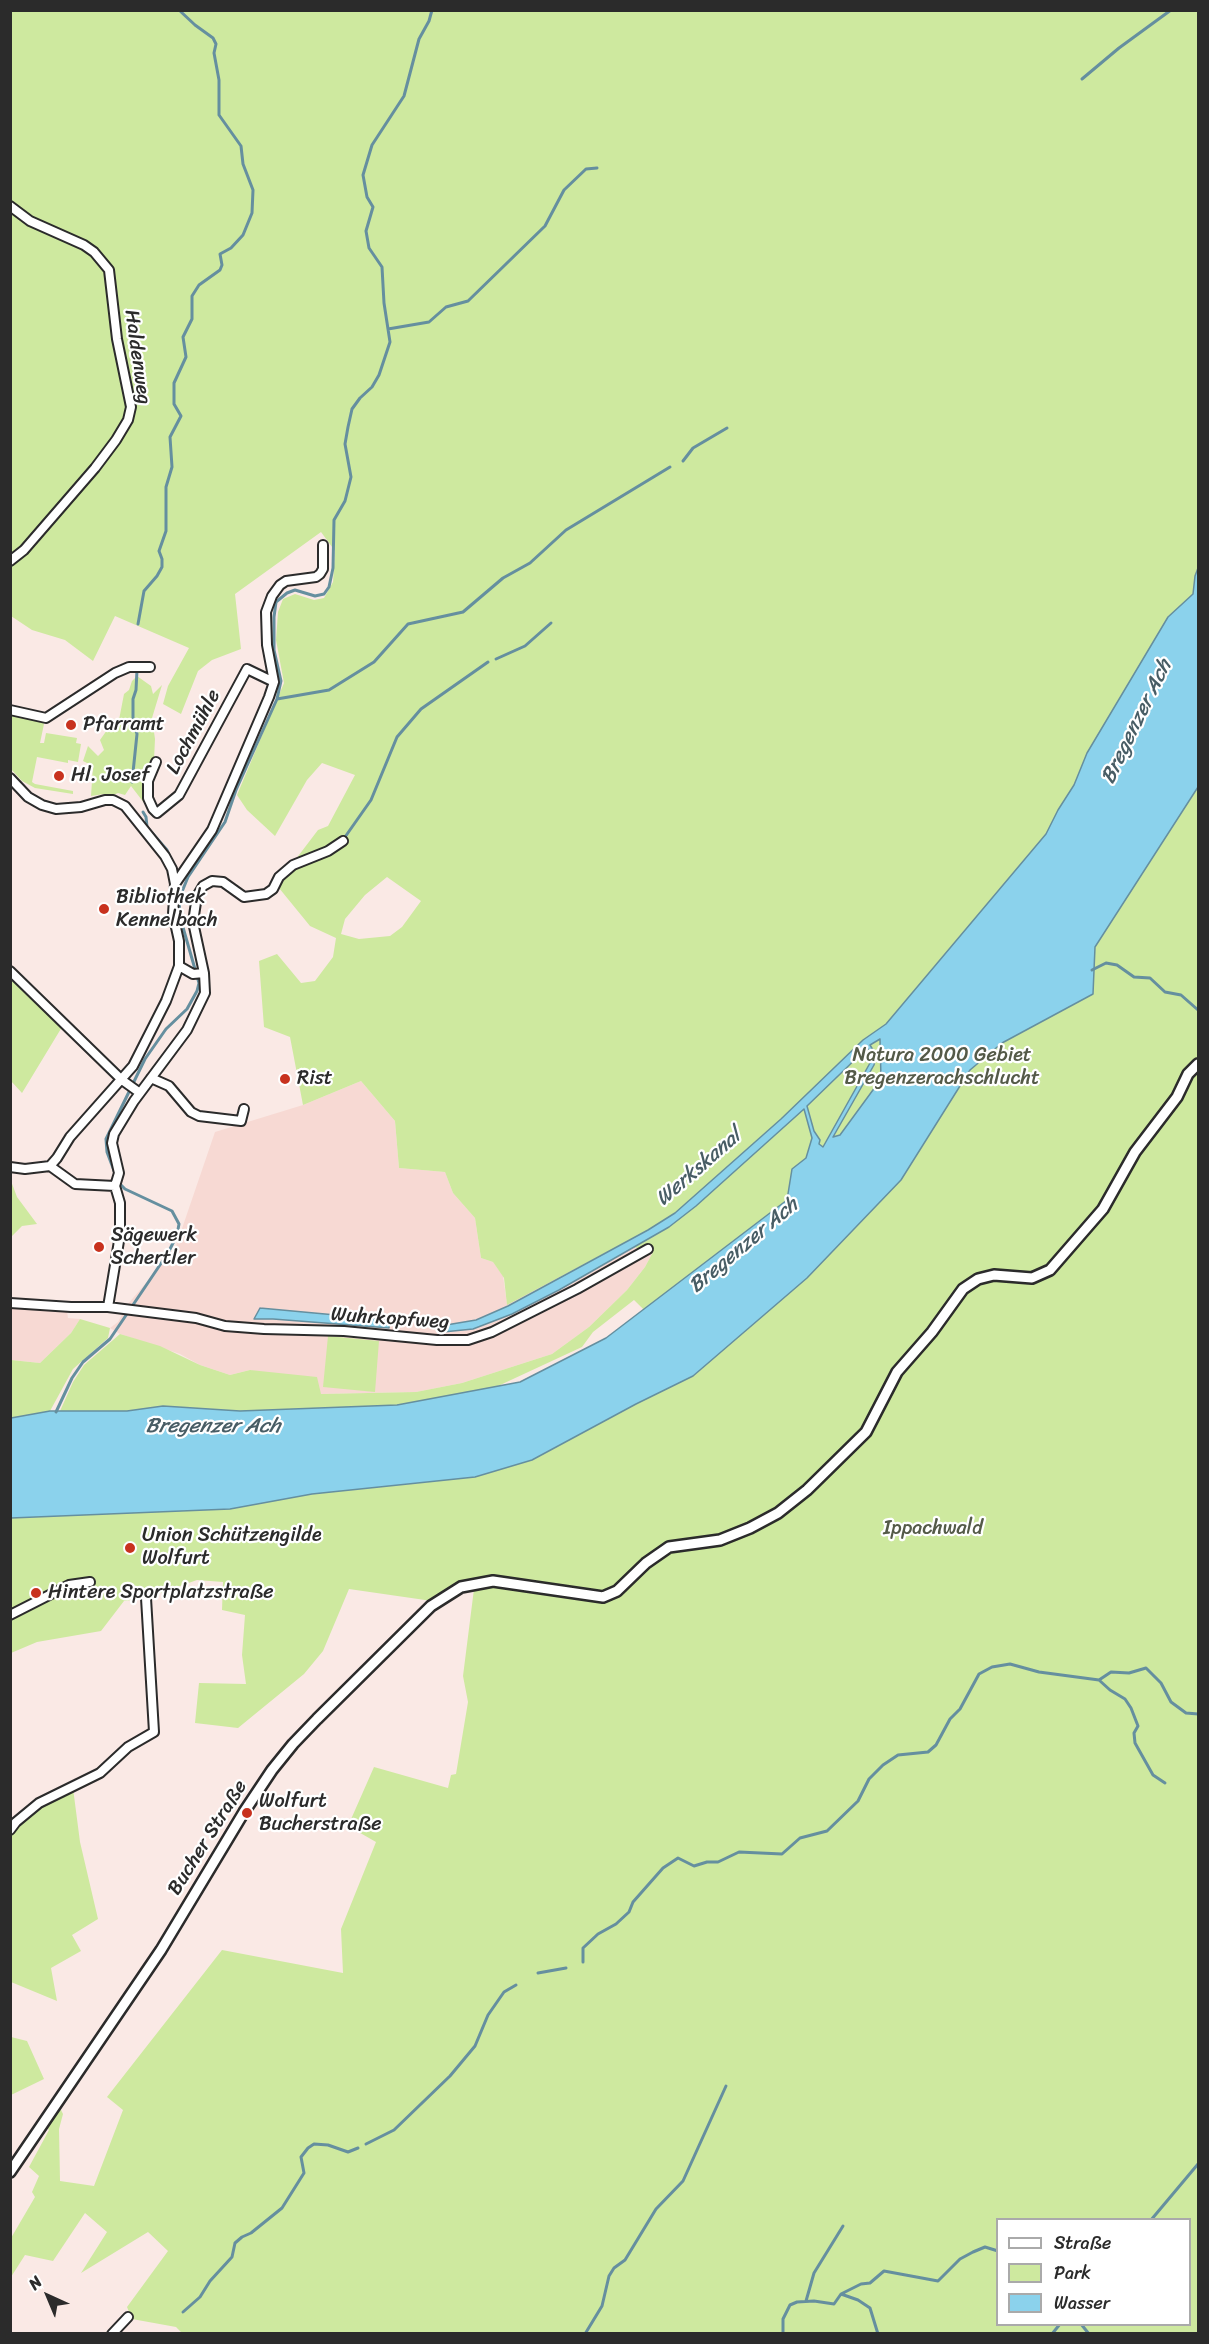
<!DOCTYPE html>
<meta charset="utf-8">
<style>
body{margin:0}
#map{position:relative;width:1209px;height:2344px;overflow:hidden;background:#fae9e5;font-family:Sriracha,sans-serif}
canvas{display:block}
.frame{position:absolute;inset:0;border:12px solid #2b2b2b;pointer-events:none}
.legend{position:absolute;left:996px;top:2218px;width:195px;height:108px;box-sizing:border-box;background:#fff;border:2px solid #aaa;margin:0;padding:8px 10px;list-style:none;font-size:18px;color:#2b2b2b}
.legend li{display:flex;align-items:center;gap:12px;height:30px}
.legend b{width:30px;border:2px solid #aaa}
.north{position:absolute;left:18px;top:2266px;width:60px;height:60px;-webkit-text-stroke:4px #fff;paint-order:stroke;rotate:316deg;font-size:16px;font-weight:700;line-height:24px;text-align:center;color:#2b2b2b}
.north::after{content:'';display:block;margin:auto;width:21px;height:27px;background:#2b2b2b;clip-path:polygon(50% 0,100% 100%,50% 72%,0 100%)}
</style>
<div id="map">
<canvas width="1209" height="2344"></canvas>
<div class="frame"></div>
<ul class="legend">
<li><b style="height:8px;background:#fff"></b>Straße</li>
<li><b style="height:16px;background:#cee99f"></b>Park</li>
<li><b style="height:16px;background:#8bd2ec"></b>Wasser</li>
</ul>
<div class="north">N</div>
</div>
<script>
const ctx = document.querySelector('canvas').getContext('2d');
ctx.lineJoin = 'round';
function paint(path, color) { ctx.fillStyle = color; ctx.fill(path, 'evenodd'); }
const poly = rows => new Path2D(rows.map(r => 'M' + r).join(''));
function stroke(path, color, width, dash) { ctx.strokeStyle = color; ctx.lineWidth = width; ctx.lineCap = dash ? 'butt' : 'round'; ctx.setLineDash(dash || []); ctx.stroke(path); }
function write(font, color, halo, rows, align = 'center') {
  ctx.font = font + ' Sriracha,sans-serif'; ctx.lineWidth = 4.5; ctx.setLineDash([]); ctx.textBaseline = 'middle'; ctx.strokeStyle = halo; ctx.fillStyle = color; for (const [text, x, y, turn = 0] of rows) {
    ctx.save(); ctx.translate(x, y); ctx.rotate((+turn || 0) * Math.PI / 180); ctx.textAlign = isNaN(turn) ? turn : align; if (halo) ctx.strokeText(text, 0, 0); ctx.fillText(text, 0, 0); ctx.restore();
  }
}
const built = poly([
 [361,1081,395,1121,399,1168,445,1172,453,1193,475,1218,481,1258,493,1262,503,1276,507,1304,622,1244,653,1252,645,1267,627,1290,589,1327,552,1354,462,1383,416,1392,321,1394,250,1370,230,1375,200,1365,180,1354,120,1334,110,1328,118,1322,127,1305,175,1249,215,1132,303,1105],
 [11,1307,67,1311,68,1318,80,1319,71,1333,40,1363,11,1360]
]);
const green = poly([
 [11,11,1198,11,1198,2333,182,2333,176,2327,132,2319,127,2307,168,2251,148,2232,81,2273,107,2232,85,2213,53,2261,25,2255,11,2277,11,2238,35,2197,32,2192,39,2176,29,2167,49,2130,45,2126,58,2109,61,2110,63,2114,59,2129,60,2181,94,2186,123,2110,107,2097,222,1950,343,1973,341,1929,376,1842,348,1826,374,1767,448,1788,451,1775,456,1774,468,1702,463,1676,475,1581,465,1582,432,1601,349,1589,323,1651,304,1674,238,1728,195,1723,199,1683,246,1684,242,1655,245,1615,222,1610,223,1582,197,1580,146,1598,124,1601,101,1631,37,1642,11,1653,11,1518,230,1509,312,1494,438,1481,539,1456,636,1404,693,1376,703,1368,634,1300,593,1332,582,1347,498,1386,459,1395,397,1405,240,1411,163,1406,127,1411,60,1411,73,1382,84,1365,120,1334,160,1346,200,1365,230,1375,250,1370,317,1377,321,1394,416,1392,462,1383,552,1354,589,1327,627,1290,645,1267,653,1252,622,1244,507,1305,504,1278,493,1262,481,1258,475,1218,453,1193,445,1172,399,1168,395,1121,361,1081,303,1105,290,1037,264,1027,259,961,277,954,301,983,315,981,333,957,336,938,310,926,279,888,283,876,318,830,328,826,355,775,322,763,307,780,275,836,247,810,237,795,284,683,276,640,278,612,283,599,295,594,314,600,324,598,333,582,335,551,321,532,235,594,241,649,212,660,198,671,181,714,163,704,168,686,189,648,115,616,93,661,65,640,32,630,11,616,11,564,31,544,120,437,134,415,135,401,127,373,123,378,128,398,127,417,114,440,50,518,11,559],
 [387,877,421,901,402,927,390,936,359,939,341,934,345,919,365,895],
 [998,2220,1190,2220,1190,2324,998,2324],
 [137,676,151,686,153,694,162,685,152,718,155,739,154,760,145,791,148,808,131,786,125,795,118,793,109,797,104,794,91,796,93,766,83,761,88,746,98,756,104,750,100,740,114,720,119,720,124,694,129,690,132,681],
 [11,713,40,719,44,724,40,743,44,743,46,733,77,738,76,743,81,744,78,762,68,760,68,763,37,757,32,782,35,784,73,791,73,794,35,788,22,781,11,769],
 [12,980,15,981,62,1027,22,1093,11,1081],
 [11,1181,17,1197,37,1224,22,1226,11,1237],
 [80,1319,110,1328,108,1338,73,1369,50,1411,11,1418,11,1360,40,1363,71,1333],
 [328,1336,379,1341,375,1392,323,1387],
 [73,1788,80,1842,98,1919,72,1935,81,1951,51,1968,57,2001,11,1982,11,1833,19,1821,40,1805],
 [11,2037,27,2041,44,2079,11,2095]
]);
const water = poly([
 [1198,568,1198,787,1095,947,1093,994,1002,1043,970,1070,901,1180,807,1278,693,1376,636,1404,532,1460,475,1477,312,1494,230,1509,11,1518,11,1418,50,1411,127,1411,163,1406,240,1411,397,1405,520,1382,606,1338,787,1200,792,1169,806,1158,812,1138,804,1109,696,1206,669,1227,559,1290,512,1314,473,1329,443,1332,446,1325,476,1320,508,1306,648,1230,675,1213,781,1119,863,1040,886,1024,1046,834,1058,810,1074,785,1087,753,1168,617,1193,594,1195,576,1198,568],
 [880,1039,881,1079,840,1135,833,1137,874,1065,876,1055,870,1045,880,1039],
 [867,1048,872,1055,870,1063,823,1147,819,1144,820,1140,814,1131,807,1106,867,1048],
 [260,1308,390,1320,389,1328,273,1319,254,1319,260,1308]
]);
const stream = poly([
 [1082,79,1119,48,1171,10],
 [388,329,429,322,446,307,468,301,545,226,564,190,586,169,597,168],
 [683,461,693,448,727,428],
 [138,624,144,591,157,576,162,567,162,559,159,551,166,531,166,487,172,467,170,437,181,416,174,404,174,383,186,357,183,337,192,319,192,296,199,285,220,270,222,265,220,254,231,248,243,235,252,213,253,190,243,164,241,146,219,115,219,80,214,53,216,44,213,38,195,25,179,10],
 [496,659,525,646,551,623],
 [277,699,329,690,374,662,408,624,463,612,503,578,530,563,566,530,670,467],
 [132,782,137,734,133,719,133,699,136,690,137,670],
 [143,812,146,817,147,827,167,850,177,874],
 [345,837,371,800,397,737,421,709,488,662],
 [1092,970,1106,963,1117,965,1134,977,1150,978,1165,992,1181,995,1198,1010],
 [116,1176,107,1152,106,1139,145,1059,166,1029,187,1009,197,991,199,983,180,917,179,899,188,877,225,822,236,790,277,699,281,681,274,650,274,617,276,602,287,593,295,590,315,596,324,594,329,587,333,568,334,520,345,501,351,477,345,444,348,427,352,409,360,398,372,387,379,375,390,342,384,303,382,267,369,248,366,231,373,207,367,197,363,175,372,145,404,96,419,39,429,21,432,10],
 [56,1412,72,1378,83,1362,110,1339,168,1253,177,1235,179,1224,172,1211,125,1189,118,1182],
 [1099,1680,1110,1690,1125,1699,1131,1708,1138,1726,1134,1733,1135,1743,1153,1775,1165,1783],
 [583,1962,583,1948,598,1934,616,1924,629,1912,633,1902,663,1868,678,1858,694,1866,707,1862,718,1862,739,1852,782,1854,800,1838,827,1831,858,1801,869,1779,883,1765,898,1755,928,1752,936,1745,950,1719,960,1709,979,1674,992,1667,1010,1664,1039,1672,1099,1680,1111,1672,1129,1673,1146,1668,1161,1683,1171,1702,1186,1713,1198,1714],
 [538,1973,566,1968],
 [366,2144,394,2130,450,2076,475,2046,488,2015,504,1992,516,1985],
 [1151,2220,1198,2164],
 [841,2294,861,2284,870,2283,884,2271,938,2281,960,2259,973,2252,985,2247,998,2251],
 [806,2301,814,2273,843,2226],
 [183,2312,200,2297,210,2281,232,2257,235,2243,242,2237,251,2233,282,2208,304,2173,301,2157,308,2148,314,2144,328,2145,348,2152,358,2148],
 [1081,2324,1089,2334],
 [585,2334,602,2306,609,2276,614,2268,625,2260,656,2209,683,2181,726,2086],
 [783,2334,783,2319,790,2305,797,2302,814,2301,834,2304,841,2294,858,2300,870,2308,878,2334],
 [1052,2334,1060,2324]
]);
const minor = poly([
 [10,206,30,221,84,245,94,252,109,270,117,339,131,407,128,420,116,440,95,468,24,550,10,561],
 [10,710,46,718,115,673,129,667,150,667],
 [156,762,148,781,148,798,153,809,157,813,179,795,247,669,274,682],
 [10,778,28,797,42,805,56,809,81,807,105,800,113,800,125,806,165,856,172,869,175,884,173,914,179,941,179,966,166,1001,133,1066,70,1137,57,1158,50,1166,25,1169,10,1167],
 [175,884,212,830,269,697,274,682,267,645,266,612,272,596,280,585,286,581,316,577,320,574,323,569,323,545],
 [10,971,122,1080,140,1093],
 [204,973,193,922,197,896,203,886,212,881,223,882,244,897,266,894,273,889,279,877,293,865,328,851,343,841],
 [151,1078,169,1086,191,1112,199,1116,241,1121,244,1109],
 [50,1166,75,1184,115,1186],
 [10,1303,71,1307,108,1307,196,1318,225,1326,264,1329,344,1331,437,1340,468,1340,492,1332,577,1289,648,1249],
 [108,1307,120,1235,120,1203,115,1186,119,1173,112,1143,114,1134,134,1101,187,1030,205,993,204,973,193,974,179,966],
 [10,1615,69,1585,90,1582],
 [10,1830,16,1822,39,1803,100,1773,128,1747,154,1732,146,1598],
 [112,2334,128,2317]
]);
const tertiary = poly([
 [10,2172,161,1950,244,1812,272,1770,293,1744,317,1719,431,1606,461,1587,493,1581,603,1597,617,1591,646,1563,669,1547,720,1540,750,1528,778,1513,807,1490,866,1432,897,1372,932,1332,963,1289,978,1279,994,1275,1032,1278,1050,1270,1103,1209,1135,1152,1177,1097,1188,1074,1198,1064]
]);
const markers = [
 [71,725,6,"#c8321e"],
 [59,776,6,"#c8321e"],
 [104,909,6,"#c8321e"],
 [285,1079,6,"#c8321e"],
 [99,1247,6,"#c8321e"],
 [130,1548,6,"#c8321e"],
 [36,1593,6,"#c8321e"],
 [247,1813,6,"#c8321e"]
];
const streetNames = [
 ["Haldenweg",137,357,82],
 ["Lochmühle",194,732,-62],
 ["Wuhrkopfweg",390,1319,4],
 ["Bucher Straße",208,1838,-58]
];
const poiNames = [
 ["Pfarramt",83,725],
 ["Hl. Josef",71,776],
 ["Bibliothek",116,898],
 ["Kennelbach",116,921],
 ["Rist",297,1079],
 ["Sägewerk",111,1236],
 ["Schertler",111,1259],
 ["Union Schützengilde",142,1536],
 ["Wolfurt",142,1559],
 ["Hintere Sportplatzstraße",48,1593],
 ["Wolfurt",259,1802],
 ["Bucherstraße",259,1825]
];
const parkNames = [
 ["Natura 2000 Gebiet",942,1056],
 ["Bregenzerachschlucht",942,1079],
 ["Ippachwald",933,1529]
];
const waterNames = [
 ["Bregenzer Ach",1137,722,-64],
 ["Werkskanal",699,1168,-41],
 ["Bregenzer Ach",744,1246,-40],
 ["Bregenzer Ach",213,1427]
];
paint(built, '#f7d9d3');
paint(green, '#cee99f');
paint(water, '#8bd2ec');
stroke(water, '#658f9f', 1.5);
stroke(stream, '#658f9f', 3);
stroke(minor, '#2b2b2b', 12);
stroke(tertiary, '#2b2b2b', 14);
stroke(minor, '#fff', 8);
stroke(tertiary, '#fff', 9);
for (const [x, y, r, color] of markers) { const dot = new Path2D(); dot.arc(x, y, r, 0, 2 * Math.PI); ctx.fillStyle = color; ctx.fill(dot); stroke(dot, '#fff', 2); }
write('20px', '#2b2b2b', '#fff', streetNames);
write('20px', '#2b2b2b', '#fff', poiNames, 'left');
write('20px', '#545a48', '#fff', parkNames);
write('italic 21px', '#485d65', '#fff', waterNames);
</script>
